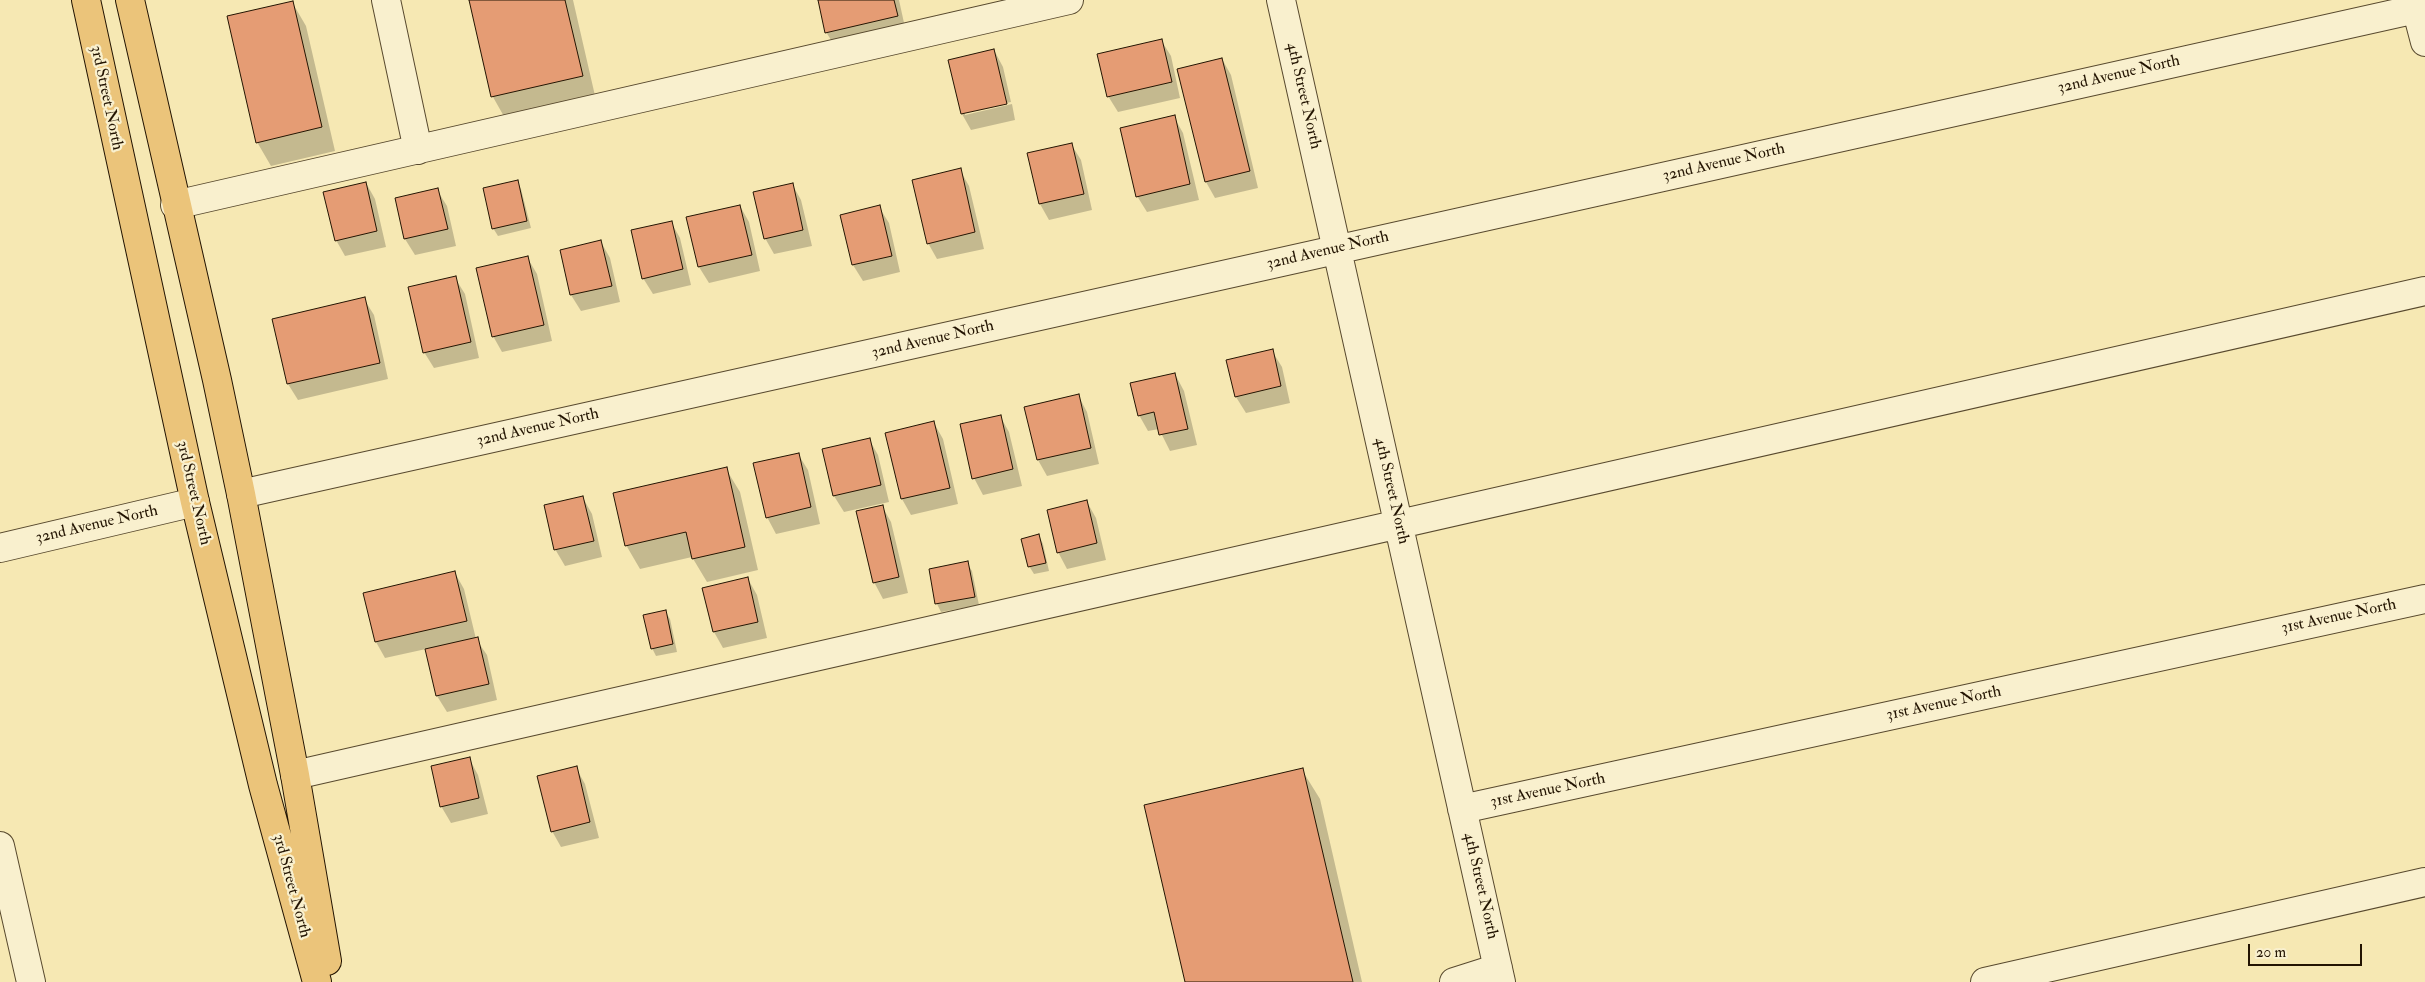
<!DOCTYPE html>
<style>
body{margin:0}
#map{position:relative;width:2425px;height:982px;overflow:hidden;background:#f6e8b3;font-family:"IM FELL Double Pica",serif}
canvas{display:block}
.scale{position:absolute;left:2248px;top:944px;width:114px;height:22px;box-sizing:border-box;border:2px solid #231402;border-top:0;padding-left:6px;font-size:15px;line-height:18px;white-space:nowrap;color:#231402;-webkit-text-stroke:4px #f9f0ce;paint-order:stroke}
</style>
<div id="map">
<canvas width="2425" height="982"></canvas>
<div class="scale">20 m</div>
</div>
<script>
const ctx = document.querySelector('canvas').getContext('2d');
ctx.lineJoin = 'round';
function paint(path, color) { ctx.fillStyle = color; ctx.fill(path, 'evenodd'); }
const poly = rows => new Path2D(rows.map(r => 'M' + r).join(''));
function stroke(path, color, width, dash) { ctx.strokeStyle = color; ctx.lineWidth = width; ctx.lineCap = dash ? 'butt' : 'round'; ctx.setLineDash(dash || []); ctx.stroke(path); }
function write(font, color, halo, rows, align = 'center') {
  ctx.font = font + ' "IM FELL Double Pica",serif'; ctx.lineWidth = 4.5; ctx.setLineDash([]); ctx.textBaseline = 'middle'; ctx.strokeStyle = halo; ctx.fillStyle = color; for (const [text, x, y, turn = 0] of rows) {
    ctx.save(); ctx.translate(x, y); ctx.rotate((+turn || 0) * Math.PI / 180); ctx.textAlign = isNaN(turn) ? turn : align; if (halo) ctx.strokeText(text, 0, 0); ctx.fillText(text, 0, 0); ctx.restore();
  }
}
const shadow = poly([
 [470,0,573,0,596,100,506,120,493,97],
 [819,0,899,0,906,32,836,48,826,32],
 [292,2,306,26,335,151,271,166,257,142],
 [1161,40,1171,56,1180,98,1118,112,1108,96],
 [994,50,1003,67,1011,102,965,112,965,115,1012,104,1015,120,971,130,962,114,949,61],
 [1222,59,1231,75,1258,188,1215,198,1206,182],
 [1174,117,1183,133,1199,200,1147,212,1137,196],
 [1071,144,1081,160,1092,210,1049,220,1040,204,1028,154],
 [960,170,969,186,984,249,937,259,928,243],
 [517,181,521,189,531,228,498,236,493,228],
 [366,183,375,199,386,247,345,256,336,240],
 [792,184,801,200,812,246,774,254,765,238],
 [437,190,447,206,456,246,415,255,405,239,396,199],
 [740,206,749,222,760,271,709,283,699,267],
 [879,207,889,223,900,272,863,281,853,265],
 [671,222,680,238,691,285,653,294,643,278],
 [601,242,610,258,620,302,581,311,571,295,561,251],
 [527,257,537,274,552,341,502,352,493,336],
 [455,278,465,294,479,358,434,368,424,352],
 [364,299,374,315,388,379,298,400,288,384],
 [1272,351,1282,367,1290,403,1246,413,1236,397,1228,361],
 [1175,374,1184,391,1197,445,1170,451,1159,429,1148,431,1139,415],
 [1078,395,1087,412,1099,464,1047,476,1038,460,1026,407],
 [1000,416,1009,432,1022,486,983,495,974,478],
 [934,423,943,439,958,504,911,515,902,499],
 [869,439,878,455,889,502,844,512,834,496,824,450],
 [798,454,808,470,820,524,776,534,767,517],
 [726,469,740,492,758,570,707,582,692,557,640,569,626,545],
 [583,498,592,514,602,557,565,566,555,549],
 [1087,502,1096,518,1106,560,1067,569,1058,552],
 [882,506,891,522,908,593,883,599,874,582],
 [1039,536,1043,544,1049,571,1034,574,1029,566],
 [967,563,972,571,979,605,941,612,937,604],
 [455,573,464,589,476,639,487,655,497,700,447,712,437,696,426,649,385,658,376,642,365,593],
 [748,579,757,595,767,638,723,648,714,632],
 [665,611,670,619,677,652,656,656,652,648],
 [469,758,478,775,488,814,451,823,441,806],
 [576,768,585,784,599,838,561,847,552,831],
 [1302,770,1320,799,1362,982,1186,982]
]);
const building = poly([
 [469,0,565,0,583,76,491,97,469,0],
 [818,0,894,0,898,16,825,33,818,0],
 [293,1,322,127,256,143,227,16,293,1],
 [1162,39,1172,82,1107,97,1097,54,1162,39],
 [994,49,1007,104,961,114,948,60,994,49],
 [1222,58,1250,171,1205,182,1177,69,1222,58],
 [1175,115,1190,184,1136,197,1120,128,1175,115],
 [1072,143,1084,194,1039,204,1027,153,1072,143],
 [961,168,975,232,927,244,912,180,961,168],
 [518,180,527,221,492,229,483,188,518,180],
 [366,182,377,231,335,241,323,192,366,182],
 [793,183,803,230,764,239,753,192,793,183],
 [438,188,448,229,404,239,395,198,438,188],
 [740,205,752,255,698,267,686,217,740,205],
 [880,205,892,256,852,265,840,215,880,205],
 [672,221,683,269,642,279,631,230,672,221],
 [601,240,612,286,570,295,560,250,601,240],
 [528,256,544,325,492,337,476,268,528,256],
 [456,276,471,342,423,353,408,287,456,276],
 [365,297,380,363,287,384,272,319,365,297],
 [1273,349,1281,386,1235,397,1226,360,1273,349],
 [1175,373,1188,429,1159,435,1154,412,1138,416,1130,383,1175,373],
 [1079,394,1091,448,1037,460,1024,407,1079,394],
 [1001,415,1013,469,972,479,960,424,1001,415],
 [934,421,950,488,901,499,885,433,934,421],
 [870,438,881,485,833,496,822,449,870,438],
 [799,453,811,507,766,518,753,463,799,453],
 [727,467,745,547,692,559,686,532,625,546,613,493,727,467],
 [583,496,594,541,554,550,544,505,583,496],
 [1087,500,1097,543,1057,553,1047,510,1087,500],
 [883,505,899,577,873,583,856,511,883,505],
 [1039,534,1046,563,1028,567,1021,539,1039,534],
 [968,561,975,597,935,604,929,569,968,561],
 [455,571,467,621,375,642,363,593,455,571],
 [748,577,758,622,713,632,702,588,748,577],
 [666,610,673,644,651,649,643,615,666,610],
 [478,637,489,684,436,696,425,649,478,637],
 [470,757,479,798,440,807,431,766,470,757],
 [577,766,590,822,551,832,537,776,577,766],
 [1303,768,1353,982,1185,982,1144,805,1303,768]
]);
const minor = poly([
 [386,0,418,150],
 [1281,0,1501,982],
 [2414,0,2425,42],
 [175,205,1069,0],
 [241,494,2416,9],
 [0,548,195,502],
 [295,775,2425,291],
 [1462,809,2425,599],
 [0,846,31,982],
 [1454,982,1498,968],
 [1985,982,2425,882]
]);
const major = poly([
 [86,0,195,502,263,785,317,982],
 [130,0,217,380,241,494,295,775,327,961]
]);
const streetNames = [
 ["32nd Avenue North",2119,75,-13],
 ["4th Street North",1303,96,77],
 ["3rd Street North",106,98,78],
 ["32nd Avenue North",1724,163,-13],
 ["32nd Avenue North",1328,251,-13],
 ["32nd Avenue North",933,340,-13],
 ["32nd Avenue North",538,428,-13],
 ["4th Street North",1391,491,77],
 ["3rd Street North",193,493,77],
 ["32nd Avenue North",97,525,-13],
 ["31st Avenue North",2339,617,-12],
 ["31st Avenue North",1944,704,-12],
 ["31st Avenue North",1548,791,-12],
 ["3rd Street North",291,886,75],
 ["4th Street North",1480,886,77]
];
paint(shadow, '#0003');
paint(building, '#e59c74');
stroke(building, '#231402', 1);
stroke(minor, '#58492e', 30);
stroke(major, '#231402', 30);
stroke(minor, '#f9f0ce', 28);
stroke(major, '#ebc47a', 28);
write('16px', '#231402', '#f9f0ce', streetNames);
</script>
